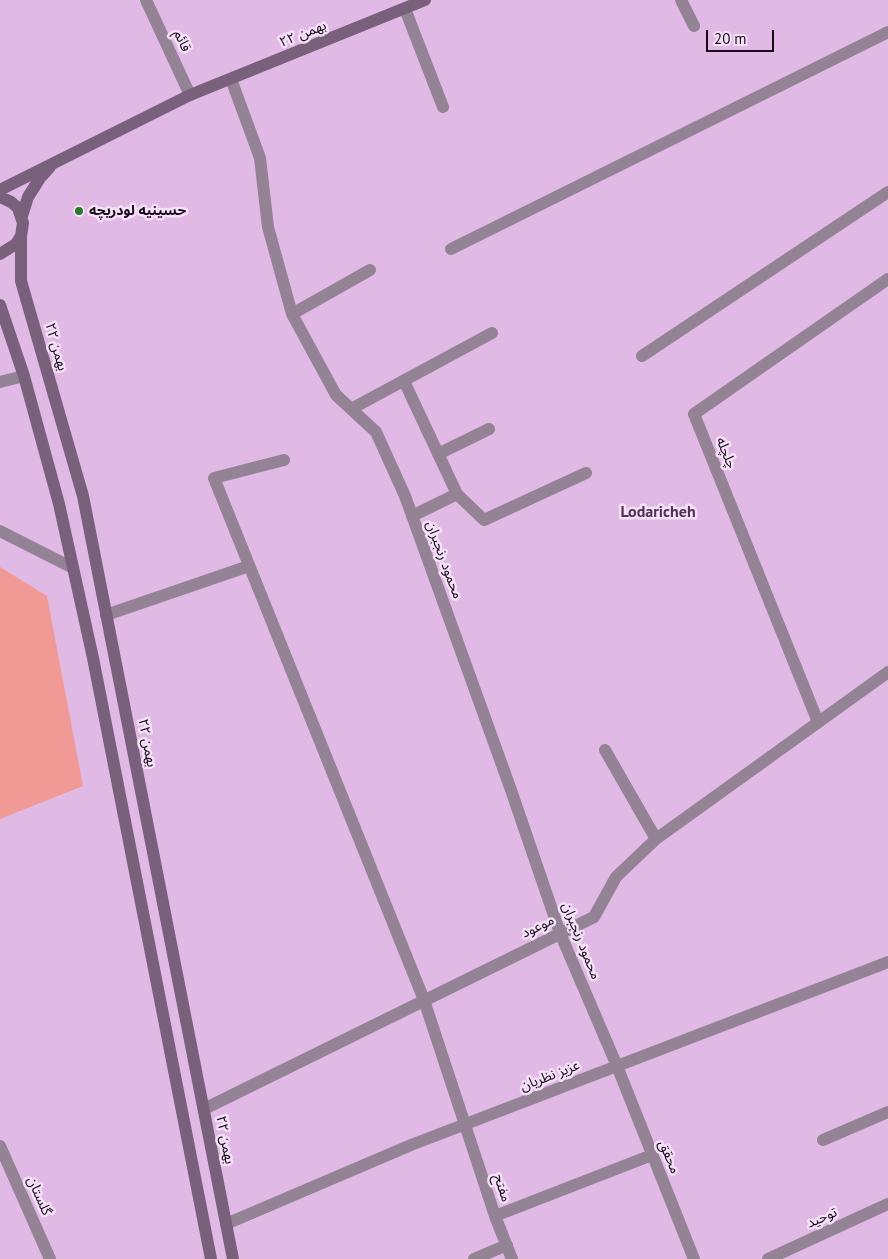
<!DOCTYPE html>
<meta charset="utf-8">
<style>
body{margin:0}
#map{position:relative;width:888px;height:1259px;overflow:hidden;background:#e0b9e5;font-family:"PT Sans",sans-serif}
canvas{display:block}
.scale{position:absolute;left:706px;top:30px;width:68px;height:22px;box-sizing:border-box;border:2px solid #180a1a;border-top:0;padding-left:6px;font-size:15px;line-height:18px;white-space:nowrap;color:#180a1a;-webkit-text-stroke:4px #f5e1f8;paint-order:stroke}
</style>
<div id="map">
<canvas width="888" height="1259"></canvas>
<div class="scale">20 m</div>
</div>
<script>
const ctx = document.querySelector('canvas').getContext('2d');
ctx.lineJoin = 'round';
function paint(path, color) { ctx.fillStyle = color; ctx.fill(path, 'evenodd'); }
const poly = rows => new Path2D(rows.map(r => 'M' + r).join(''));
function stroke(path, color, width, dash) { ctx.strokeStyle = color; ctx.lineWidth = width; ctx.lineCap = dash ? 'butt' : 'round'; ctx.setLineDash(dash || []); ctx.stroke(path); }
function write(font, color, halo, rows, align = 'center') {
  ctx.font = font + ' "PT Sans","Noto Sans Arabic",sans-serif'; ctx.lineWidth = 5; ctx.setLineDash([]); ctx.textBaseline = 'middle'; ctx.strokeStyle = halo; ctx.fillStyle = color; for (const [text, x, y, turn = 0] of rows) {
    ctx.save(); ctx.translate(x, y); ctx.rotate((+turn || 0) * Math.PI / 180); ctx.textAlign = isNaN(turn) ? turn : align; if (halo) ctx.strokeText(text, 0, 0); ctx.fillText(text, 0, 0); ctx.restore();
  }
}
const green = poly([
 [0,567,47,596,83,786,0,819]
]);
const street = poly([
 [146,0,190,95],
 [681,0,694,26],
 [405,9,443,107],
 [231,79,260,158,268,227,292,314,336,395,376,432,405,496,511,790,560,933,617,1066,694,1259],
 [451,249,888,32],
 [292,314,370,270],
 [642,356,888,192],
 [404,381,457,494],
 [0,382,24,376],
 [351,409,492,333],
 [438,454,489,429],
 [284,460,214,478,424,1000,495,1216,512,1259],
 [412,516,457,494,484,520,586,473],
 [0,531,73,568],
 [106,615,249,566],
 [818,722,694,414,888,279],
 [605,750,656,839],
 [204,1109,594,917,616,877,656,839,888,672],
 [823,1140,888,1112],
 [0,1146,50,1259],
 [495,1216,652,1155],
 [226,1224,411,1145,888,962],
 [474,1259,507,1245],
 [768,1259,888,1204]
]);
const secondary = poly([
 [0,190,190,95,425,0],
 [0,197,11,202,18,208,23,223,21,236,16,244,0,254],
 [22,216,28,197,40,178,50,167],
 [21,236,21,281,83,496,233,1259],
 [0,305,24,376,59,504,93,658,211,1259]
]);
const markers = [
 [79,211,5,"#287b27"]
];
const streetNames = [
 ["۲۲ بهمن",303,34,-22],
 ["قائم",182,41,65],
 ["۲۲ بهمن",56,347,74],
 ["چلچله",726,453,68],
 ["محمود رنجبران",444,560,70],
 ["۲۲ بهمن",147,743,79],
 ["موعود",538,927,-26],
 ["محمود رنجبران",581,941,68],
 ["عزیز نظریان",550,1076,-21],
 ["۲۲ بهمن",225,1140,79],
 ["محقق",669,1157,68],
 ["مفتح",502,1188,72],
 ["گلستان",39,1196,66],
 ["توحید",822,1218,-24]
];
const poiNames = [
 ["حسینیه لودریچه",89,211]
];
const quarterNames = [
 ["Lodaricheh",658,512]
];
paint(green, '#f19a95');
stroke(street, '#938395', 12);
stroke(secondary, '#79617c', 12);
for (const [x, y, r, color] of markers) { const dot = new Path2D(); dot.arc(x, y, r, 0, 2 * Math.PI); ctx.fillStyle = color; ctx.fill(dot); stroke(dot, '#f5e1f8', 2); }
write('14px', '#180a1a', '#f5e1f8', streetNames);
write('bold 14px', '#180a1a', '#f5e1f8', poiNames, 'left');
write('bold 16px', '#513155', '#f5e1f8', quarterNames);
</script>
